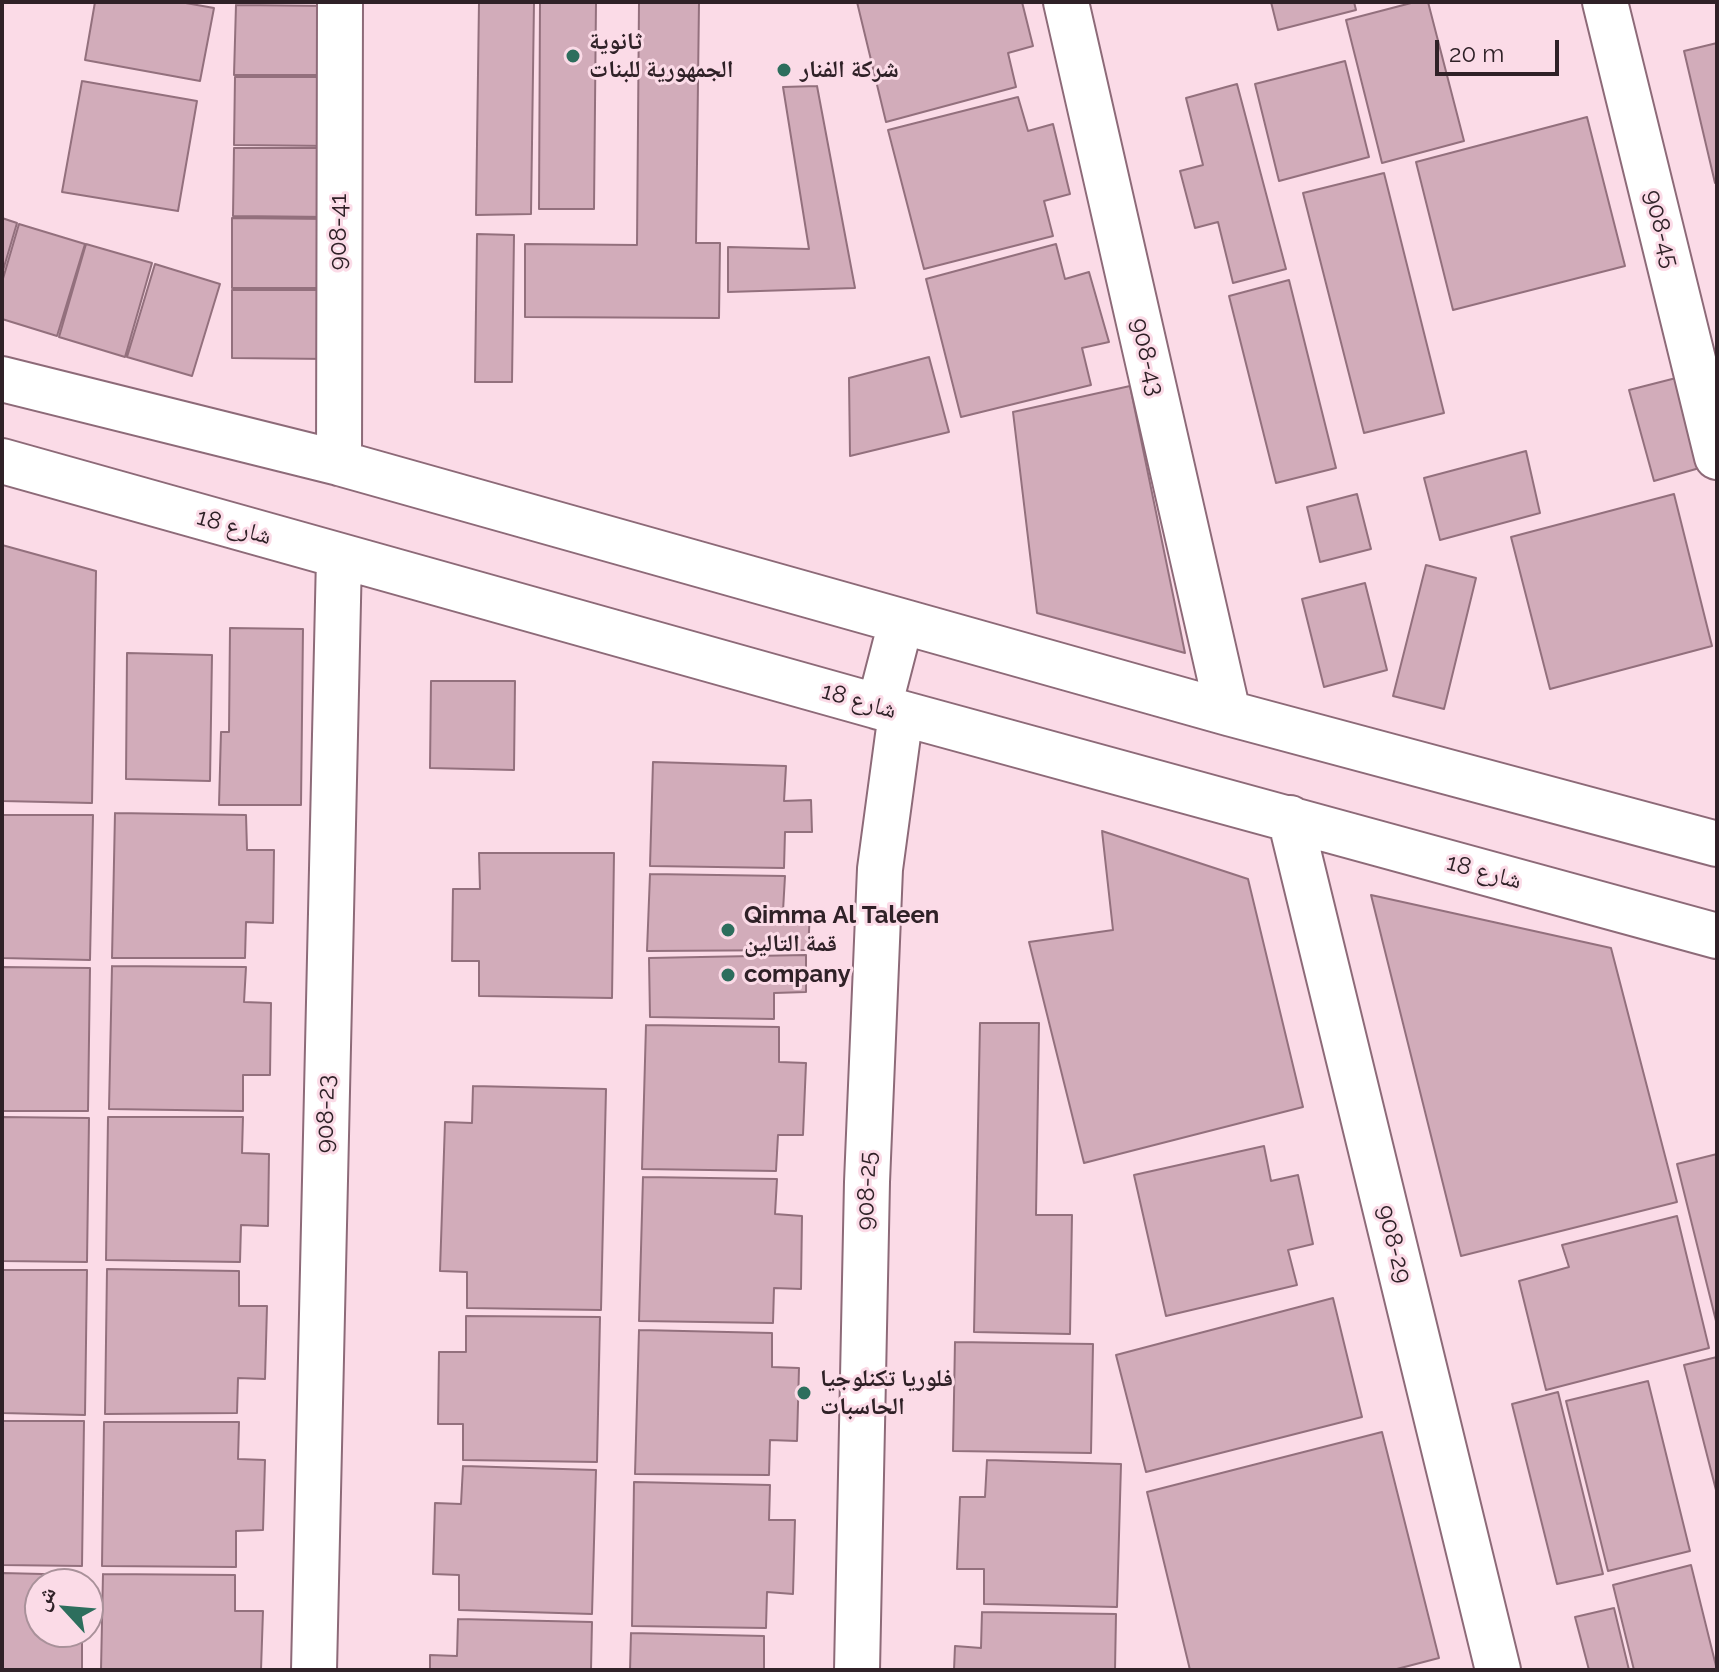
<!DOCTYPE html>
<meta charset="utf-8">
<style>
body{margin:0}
#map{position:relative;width:1719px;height:1672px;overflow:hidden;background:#fbdbe7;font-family:Raleway,"Noto Naskh Arabic",sans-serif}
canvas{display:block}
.frame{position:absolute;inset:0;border:4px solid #2f2127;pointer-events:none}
.north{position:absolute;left:24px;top:1568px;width:80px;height:80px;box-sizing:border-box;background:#fbdbe7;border:2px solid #a9919a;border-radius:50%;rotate:296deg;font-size:22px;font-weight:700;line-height:32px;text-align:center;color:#2f2127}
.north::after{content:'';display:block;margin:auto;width:28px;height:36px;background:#2d6e5d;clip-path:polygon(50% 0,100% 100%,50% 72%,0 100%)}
.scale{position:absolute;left:1435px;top:40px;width:124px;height:36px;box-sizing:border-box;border:4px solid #2f2127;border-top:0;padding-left:10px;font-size:24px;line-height:28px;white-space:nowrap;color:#2f2127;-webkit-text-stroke:6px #fbdbe7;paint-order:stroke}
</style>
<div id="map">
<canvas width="1719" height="1672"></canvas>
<div class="frame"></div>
<div class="north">ش</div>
<div class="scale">20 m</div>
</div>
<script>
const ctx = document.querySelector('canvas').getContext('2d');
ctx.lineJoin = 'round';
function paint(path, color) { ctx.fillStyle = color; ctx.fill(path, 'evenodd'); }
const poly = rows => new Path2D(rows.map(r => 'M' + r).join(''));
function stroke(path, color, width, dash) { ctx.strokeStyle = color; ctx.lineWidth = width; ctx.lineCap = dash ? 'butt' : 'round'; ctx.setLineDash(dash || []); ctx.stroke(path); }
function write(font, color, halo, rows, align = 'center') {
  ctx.font = font + ' Raleway,"Noto Naskh Arabic",sans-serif'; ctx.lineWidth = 6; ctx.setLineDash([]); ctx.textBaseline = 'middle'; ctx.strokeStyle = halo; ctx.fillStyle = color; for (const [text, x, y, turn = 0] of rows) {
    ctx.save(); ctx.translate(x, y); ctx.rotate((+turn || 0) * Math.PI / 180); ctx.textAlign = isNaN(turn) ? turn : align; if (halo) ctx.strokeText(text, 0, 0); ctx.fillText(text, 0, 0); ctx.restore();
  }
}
const building = poly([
 [95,2,180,2,214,8,200,81,85,60,95,2],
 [479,2,534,2,531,214,476,215,479,2],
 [540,2,596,2,594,209,539,209,540,2],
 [639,2,699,2,696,243,720,243,719,318,525,317,525,244,637,245,639,2],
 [857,2,1022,2,1033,46,1008,53,1016,87,886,122,857,2],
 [1271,2,1354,2,1356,10,1278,30,1271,2],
 [1415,2,1428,2,1464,141,1382,163,1346,20,1415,2],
 [236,5,333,6,331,75,234,75,236,5],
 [1717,43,1717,183,1715,183,1684,51,1717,43],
 [1345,61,1369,157,1279,181,1255,84,1345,61],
 [235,77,331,77,331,146,234,145,235,77],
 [82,81,197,101,178,211,62,192,82,81],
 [1237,84,1286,269,1233,283,1218,222,1195,228,1180,171,1203,165,1186,98,1237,84],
 [817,86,855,288,728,292,728,247,809,249,783,87,817,86],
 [1018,97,1028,131,1053,124,1070,194,1044,201,1053,236,924,269,888,130,1018,97],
 [1587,117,1625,266,1453,310,1416,162,1587,117],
 [234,148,331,148,330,217,233,216,234,148],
 [1384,173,1444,413,1364,433,1303,193,1384,173],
 [2,218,17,223,2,274,2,218],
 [232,218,329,219,330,288,232,288,232,218],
 [19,224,85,244,57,336,2,319,2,282,19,224],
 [477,234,514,235,512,382,475,382,477,234],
 [86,244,152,263,125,357,59,337,86,244],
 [1056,244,1065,279,1089,272,1109,342,1082,348,1091,385,961,417,926,279,1056,244],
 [155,264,220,284,192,376,127,357,155,264],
 [1289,280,1336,468,1276,483,1229,296,1289,280],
 [232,290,329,290,328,359,232,358,232,290],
 [929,357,949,432,850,456,849,378,929,357],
 [1680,377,1703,467,1654,481,1629,390,1680,377],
 [1130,386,1185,653,1037,613,1013,412,1130,386],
 [1526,451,1540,513,1440,540,1424,478,1526,451],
 [1357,494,1371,549,1320,562,1307,507,1357,494],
 [1674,494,1712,646,1550,689,1511,537,1674,494],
 [2,545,96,571,92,803,2,801,2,545],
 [1426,565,1476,578,1444,709,1393,696,1426,565],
 [1365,583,1387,670,1324,687,1302,599,1365,583],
 [230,628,303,629,301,805,219,805,221,732,229,732,230,628],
 [127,653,212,655,210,781,126,779,127,653],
 [431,681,515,681,514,770,430,768,431,681],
 [653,762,786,766,784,801,811,800,812,832,785,832,784,868,650,866,653,762],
 [115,813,246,815,247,850,274,850,273,923,246,922,245,958,112,958,115,813],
 [2,815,93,815,90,960,2,958,2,815],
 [1102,831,1248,879,1303,1107,1084,1163,1029,942,1113,930,1102,831],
 [479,853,614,853,612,998,479,996,479,961,452,961,453,889,480,889,479,853],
 [650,874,785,876,783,911,810,912,808,950,647,951,650,874],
 [1371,895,1611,948,1677,1202,1461,1256,1371,895],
 [806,955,806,992,774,993,774,1019,650,1017,649,958,806,955],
 [112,966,246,967,244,1002,271,1003,270,1075,243,1075,243,1111,109,1109,112,966],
 [2,967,90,968,88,1111,2,1111,2,967],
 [980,1023,1039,1023,1036,1215,1072,1215,1070,1334,974,1332,980,1023],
 [646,1025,779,1027,779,1062,806,1063,803,1135,778,1135,776,1171,642,1169,646,1025],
 [473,1086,606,1089,601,1310,467,1308,467,1272,440,1271,445,1122,472,1123,473,1086],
 [2,1117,89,1118,87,1262,2,1261,2,1117],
 [108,1117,243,1117,242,1153,269,1154,268,1226,241,1225,240,1262,106,1260,108,1117],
 [1264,1146,1271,1181,1298,1175,1313,1244,1288,1250,1297,1285,1166,1316,1134,1175,1264,1146],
 [1717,1154,1717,1325,1677,1164,1717,1154],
 [643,1177,777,1179,775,1214,802,1216,801,1289,774,1288,773,1323,639,1321,643,1177],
 [1677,1216,1709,1348,1546,1390,1519,1281,1569,1267,1562,1245,1677,1216],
 [107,1269,239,1271,239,1306,267,1306,265,1379,238,1378,237,1413,105,1414,107,1269],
 [2,1270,87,1270,85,1415,2,1413,2,1270],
 [1333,1298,1362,1417,1146,1472,1116,1355,1333,1298],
 [466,1316,600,1317,597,1462,463,1460,463,1424,438,1424,439,1352,466,1352,466,1316],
 [639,1330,772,1333,772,1367,799,1368,797,1441,770,1440,769,1475,635,1474,639,1330],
 [955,1342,1093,1344,1091,1453,953,1451,955,1342],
 [1717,1357,1717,1494,1684,1365,1717,1357],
 [1648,1381,1690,1551,1608,1571,1566,1401,1648,1381],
 [1558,1392,1603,1574,1557,1584,1512,1404,1558,1392],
 [2,1421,84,1421,82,1566,2,1565,2,1421],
 [104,1422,239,1422,238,1459,265,1460,263,1530,236,1531,236,1567,102,1566,104,1422],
 [1382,1432,1439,1658,1393,1670,1190,1670,1147,1492,1382,1432],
 [987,1460,1121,1464,1117,1607,984,1604,984,1569,957,1569,960,1497,985,1497,987,1460],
 [463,1466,596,1470,592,1614,459,1610,459,1575,433,1574,435,1503,461,1504,463,1466],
 [634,1482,770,1485,769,1520,795,1520,793,1594,767,1592,766,1628,632,1626,634,1482],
 [1691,1565,1717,1670,1634,1670,1613,1585,1691,1565],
 [2,1573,83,1575,83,1584,40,1584,40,1632,82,1632,82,1670,2,1670,2,1573],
 [103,1574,235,1575,235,1611,263,1611,261,1670,101,1670,103,1574],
 [1614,1608,1629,1670,1589,1670,1575,1617,1614,1608],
 [982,1612,1116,1614,1115,1670,954,1670,955,1646,981,1648,982,1612],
 [458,1619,592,1622,591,1670,430,1670,430,1655,457,1656,458,1619],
 [631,1633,764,1636,764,1670,630,1670,631,1633]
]);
const minor = poly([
 [1066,2,1228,713],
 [1605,2,1717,457],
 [2,379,339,463,1228,713,1717,844],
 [2,461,901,713,1717,936],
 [339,463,340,2],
 [879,707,901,622],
 [1290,818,1498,1670],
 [314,1670,339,557],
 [857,1670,867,1182,880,869,901,713]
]);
const markers = [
 [573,56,8,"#2d6e5d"],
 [784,70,8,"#2d6e5d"],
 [728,930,8,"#2d6e5d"],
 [728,975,8,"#2d6e5d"],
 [804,1393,8,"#2d6e5d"]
];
const poiNames = [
 ["ثانوية",589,42],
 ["الجمهورية للبنات",589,70],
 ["شركة الفنار",800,70],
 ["Qimma Al Taleen",744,916],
 ["قمة التالين",744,944],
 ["company",744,975],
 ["فلوريا تكنلوجيا",820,1379],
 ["الحاسبات",820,1407]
];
const streetNames = [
 ["908-45",1661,229,76],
 ["908-41",339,232,-90],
 ["908-43",1147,357,77],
 ["شارع 18",234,527,16],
 ["شارع 18",859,701,16],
 ["شارع 18",1484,872,15],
 ["908-23",326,1114,-89],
 ["908-25",867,1191,-88],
 ["908-29",1394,1244,76]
];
paint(building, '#d2acba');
stroke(building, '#93707d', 2);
stroke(minor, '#8d6a78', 48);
stroke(minor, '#fff', 44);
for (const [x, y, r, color] of markers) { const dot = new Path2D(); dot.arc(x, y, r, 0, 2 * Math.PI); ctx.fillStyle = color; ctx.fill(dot); stroke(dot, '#fbdbe7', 3); }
write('bold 24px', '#2f2127', '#fbdbe7', poiNames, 'left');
write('24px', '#2f2127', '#fbdbe7', streetNames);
</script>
